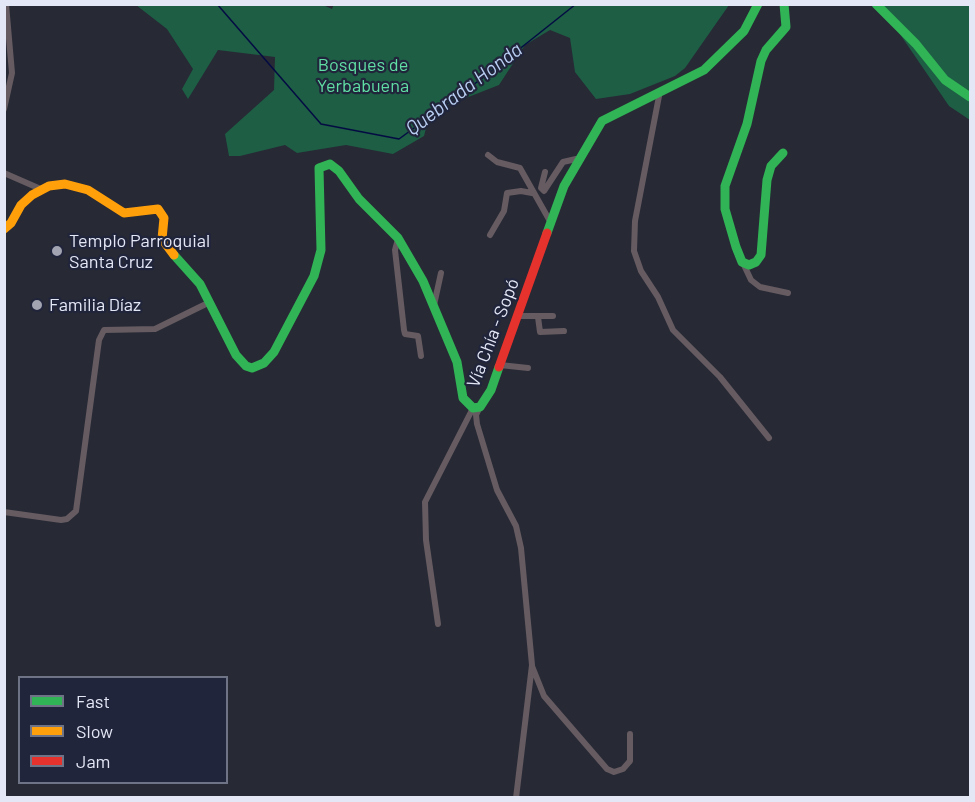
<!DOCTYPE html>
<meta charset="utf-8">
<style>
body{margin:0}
#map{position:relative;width:975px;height:802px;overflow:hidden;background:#272935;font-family:Barlow,sans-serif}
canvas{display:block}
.frame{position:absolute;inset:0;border:6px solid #e4e7f6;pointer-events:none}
.legend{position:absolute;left:18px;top:676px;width:210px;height:108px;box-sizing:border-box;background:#21253b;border:2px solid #6f7386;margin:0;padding:8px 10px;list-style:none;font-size:18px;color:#e4e7f6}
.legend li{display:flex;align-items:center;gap:12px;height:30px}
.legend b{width:30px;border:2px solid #6f7386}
</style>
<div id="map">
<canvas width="975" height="802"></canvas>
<div class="frame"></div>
<ul class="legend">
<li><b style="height:8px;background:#30b455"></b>Fast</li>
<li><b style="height:8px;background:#ff9f0a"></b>Slow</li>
<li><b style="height:8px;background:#e5322d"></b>Jam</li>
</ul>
</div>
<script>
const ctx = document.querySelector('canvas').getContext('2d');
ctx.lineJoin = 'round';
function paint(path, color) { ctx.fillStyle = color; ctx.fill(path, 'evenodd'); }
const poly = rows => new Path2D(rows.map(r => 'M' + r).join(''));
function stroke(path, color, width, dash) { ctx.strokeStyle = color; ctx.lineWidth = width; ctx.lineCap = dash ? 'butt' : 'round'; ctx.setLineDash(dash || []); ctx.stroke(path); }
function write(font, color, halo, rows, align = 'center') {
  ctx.font = font + ' Barlow,sans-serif'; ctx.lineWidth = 4.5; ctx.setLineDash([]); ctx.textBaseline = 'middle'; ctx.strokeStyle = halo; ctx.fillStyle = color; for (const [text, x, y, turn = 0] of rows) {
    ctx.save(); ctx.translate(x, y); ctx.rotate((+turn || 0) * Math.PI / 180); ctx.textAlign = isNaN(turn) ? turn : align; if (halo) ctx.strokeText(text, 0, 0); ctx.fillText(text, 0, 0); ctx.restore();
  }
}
const forest = poly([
 [323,5,332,9,334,4,729,5,685,68,675,76,630,94,596,99,575,72,570,38,550,30,525,45,499,85,430,112,424,136,393,154,346,145,297,153,285,145,240,156,229,156,225,134,274,90,275,57,218,50,188,99,182,89,193,69,167,29,136,5],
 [880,5,970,5,970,120,949,106]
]);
const stream = poly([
 [217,4,321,124,399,139,488,74,576,4]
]);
const street = poly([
 [660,91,635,221,634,251,641,271,658,297,673,330,720,377,769,438],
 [4,109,12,73,6,4],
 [488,155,497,162,520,168,551,223],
 [545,172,541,188,544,191,563,162,576,159],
 [4,173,43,190],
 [490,235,504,211,507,193,521,191,532,193],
 [398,239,395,250,404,330,405,334,418,336,421,356],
 [743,263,751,280,760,287,788,293],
 [434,305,441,273],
 [517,316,553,316],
 [538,317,540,332,564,331],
 [500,365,528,368],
 [480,407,476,415,477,424,497,490,516,526,521,548,532,665,516,798],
 [4,512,61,520,67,519,76,511,99,340,104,330,155,329,210,302],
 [438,624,426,540,425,502,473,408],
 [532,666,544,696,607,769,614,772,623,769,630,761,630,734]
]);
const fast = poly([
 [876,4,916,44,945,80,970,97],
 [783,153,771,166,767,180,761,255,756,262,749,265,742,262,736,247,725,209,725,186,747,124,761,61,766,50,786,27,784,4],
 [547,233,564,186,602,121,704,70,744,31,758,4],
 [174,255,200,284,236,355,246,366,252,368,264,363,274,352,314,276,321,250,319,168,330,164,339,171,359,199,398,238,423,281,457,362,463,398,473,408,480,407,491,390,499,367]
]);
const slow = poly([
 [4,229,11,223,21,205,32,195,49,186,65,184,88,190,124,213,158,209,164,218,162,239,174,255]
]);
const jam = poly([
 [499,367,547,233]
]);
const markers = [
 [57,251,6,"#a2a4b2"],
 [37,305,6,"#a2a4b2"]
];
const parkNames = [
 ["Bosques de",363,65],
 ["Yerbabuena",363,86]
];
const poiNames = [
 ["Templo Parroquial",69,241],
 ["Santa Cruz",69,262],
 ["Familia Díaz",49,305]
];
const streetNames = [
 ["Vía Chía - Sopó",493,333,-69]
];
const waterNames = [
 ["Quebrada Honda",464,89,-37]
];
paint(forest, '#1d5e44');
stroke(stream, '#040b43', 1.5);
stroke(street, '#655b61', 6);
stroke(fast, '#30b455', 9);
stroke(slow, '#ff9f0a', 9);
stroke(jam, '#e5322d', 9);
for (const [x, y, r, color] of markers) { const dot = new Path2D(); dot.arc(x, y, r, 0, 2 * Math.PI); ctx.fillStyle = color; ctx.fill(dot); stroke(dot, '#21253b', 2); }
write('18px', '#60dfa4', '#21253b', parkNames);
write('18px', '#e4e7f6', '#21253b', poiNames, 'left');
write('18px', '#e4e7f6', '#21253b', streetNames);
write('italic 20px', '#b9cef3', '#21253b', waterNames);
</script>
